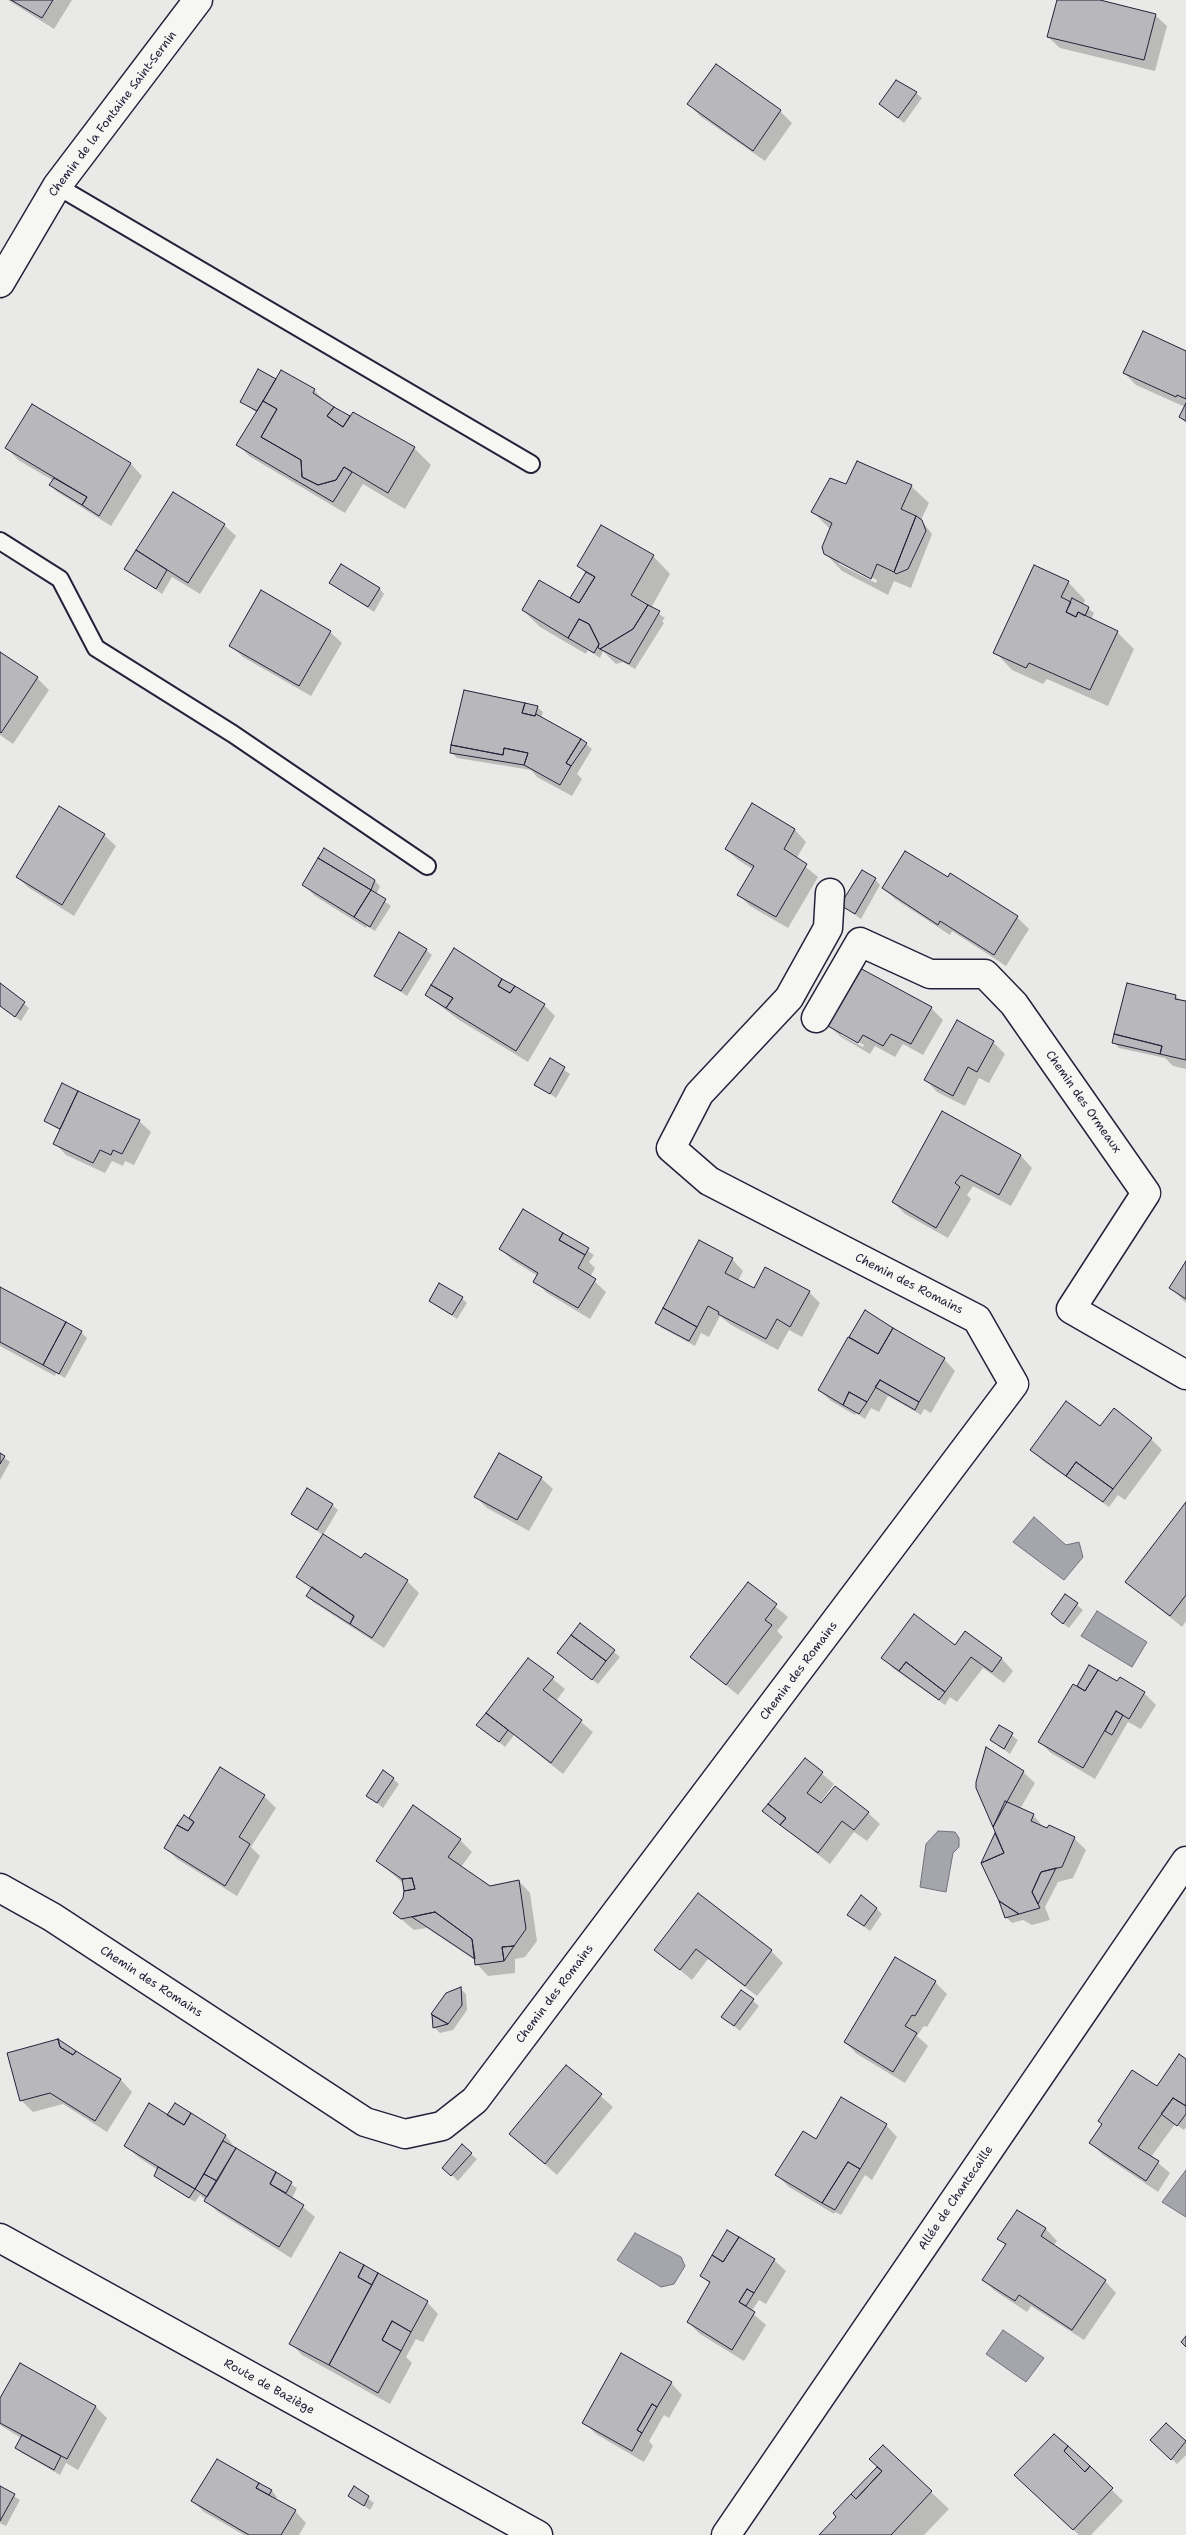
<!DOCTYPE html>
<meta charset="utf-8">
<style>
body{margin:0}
canvas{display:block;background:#e9e9e7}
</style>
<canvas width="1186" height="2535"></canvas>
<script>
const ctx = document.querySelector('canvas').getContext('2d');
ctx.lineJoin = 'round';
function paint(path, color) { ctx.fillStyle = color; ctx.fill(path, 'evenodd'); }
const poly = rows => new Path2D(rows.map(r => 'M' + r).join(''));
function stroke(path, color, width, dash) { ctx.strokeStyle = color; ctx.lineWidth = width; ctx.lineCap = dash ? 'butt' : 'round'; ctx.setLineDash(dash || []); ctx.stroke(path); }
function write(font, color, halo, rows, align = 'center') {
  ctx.font = font + ' "Shantell Sans",sans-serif'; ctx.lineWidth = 4; ctx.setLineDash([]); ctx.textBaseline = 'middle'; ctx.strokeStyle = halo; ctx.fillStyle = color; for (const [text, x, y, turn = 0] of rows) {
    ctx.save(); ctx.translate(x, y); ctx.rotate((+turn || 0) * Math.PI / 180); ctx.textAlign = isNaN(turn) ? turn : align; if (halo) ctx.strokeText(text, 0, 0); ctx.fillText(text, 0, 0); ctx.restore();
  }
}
const water = poly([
 [1034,1517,1066,1545,1079,1542,1083,1557,1064,1580,1013,1542,1034,1517],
 [1097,1611,1147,1642,1132,1667,1081,1636,1097,1611],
 [938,1831,955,1832,959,1838,959,1847,953,1853,946,1892,920,1887,926,1844,938,1831],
 [1186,2170,1186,2217,1162,2202,1186,2170],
 [635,2233,681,2257,685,2266,674,2284,661,2287,617,2260,635,2233],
 [1003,2330,1044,2358,1026,2382,986,2354,1003,2330]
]);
const shadow = poly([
 [8,0,72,0,54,29],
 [1059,0,1095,0,1155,15,1167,26,1155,71,1060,48,1048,37],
 [716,66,780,111,792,123,765,161,700,116,689,104],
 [916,93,922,98,904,123,880,104],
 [1186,352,1186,423,1180,417,1185,407,1136,385,1124,373],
 [282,371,314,390,329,405,350,418,414,448,431,465,405,509,363,484,345,513,249,456,238,444,257,413,241,401,276,381],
 [33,406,131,464,142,476,111,526,56,491,51,485,54,481,18,460,7,448],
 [858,462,911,486,929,503,921,520,932,534,911,588,894,581,888,595,842,571,825,553,831,530,813,512,847,486],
 [839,561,877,580,876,583,839,564],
 [174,494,224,525,236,536,200,594,172,577,162,594,126,568],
 [602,526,653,556,670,574,651,608,665,618,662,621,664,623,635,669,623,662,616,664,603,651,600,658,588,650,586,654,540,627,523,610,575,603,586,574,579,566],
 [1068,582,1085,600,1083,605,1094,613,1091,620,1117,632,1134,649,1108,706,1047,679,1043,684,1012,670,995,652],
 [331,583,379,588,384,594,374,612],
 [330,632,342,643,311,696,243,657,231,646],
 [0,654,37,678,49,690,13,744,0,735],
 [537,707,543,712,541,718,586,744,592,749,577,774,582,779,572,796,537,777,531,770,457,758,451,752],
 [752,805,795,830,806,842,796,859,818,877,788,928,750,906,739,895,754,870,738,860,726,849],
 [104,835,116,846,74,916,29,888,17,877],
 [875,879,880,885,861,919,841,905],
 [375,881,380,886,376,895,391,906,375,931,367,926,366,928,315,896,303,884],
 [883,888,1017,917,1029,929,1006,966,952,931,950,935,895,899],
 [426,950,432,955,407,996,376,975],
 [0,985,29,1008,21,1021,0,1006],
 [426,995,544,1005,555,1016,528,1062,459,1020],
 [1175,996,1186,1003,1186,1069,1173,1066,1165,1058,1119,1048,1114,1042],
 [931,1008,943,1020,923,1055,903,1044,895,1057,875,1046,870,1054,841,1037,829,1026],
 [841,1032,864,1045,863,1047,841,1035],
 [993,1042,1005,1054,989,1083,979,1078,965,1106,937,1092,926,1080],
 [550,1060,570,1074,556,1098,536,1084],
 [77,1092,139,1121,151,1132,134,1165,125,1161,123,1166,112,1161,105,1173,66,1155,55,1143,61,1131,45,1121],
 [943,1113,1021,1156,1032,1168,1011,1206,973,1186,967,1195,971,1199,948,1238,905,1214,893,1202],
 [565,1235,594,1255,589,1262,595,1268,590,1277,606,1292,590,1319,547,1293,535,1281,538,1276,512,1260,501,1249],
 [732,1259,743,1271,738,1281,754,1290,809,1292,820,1303,802,1337,789,1330,778,1350,731,1325,720,1316,709,1337,701,1333,695,1346,662,1328,657,1323],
 [1186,1264,1186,1303,1171,1288],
 [0,1288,81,1332,87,1338,65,1378,56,1373,55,1376,0,1346],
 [462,1298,467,1303,457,1319,430,1301],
 [851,1337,944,1359,955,1371,931,1413,924,1409,921,1415,888,1396,879,1412,871,1408,865,1419,856,1413,855,1415,831,1401,819,1390,856,1342],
 [1100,1428,1151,1439,1162,1450,1125,1500,1118,1495,1109,1507,1043,1461,1031,1449],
 [0,1455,10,1462,0,1480],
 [541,1478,553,1489,529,1531,487,1508,476,1497],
 [1186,1504,1186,1621,1182,1627,1127,1582],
 [332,1505,338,1510,323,1535,293,1514],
 [361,1560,407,1581,419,1593,384,1648,313,1602,308,1596,311,1590,306,1586,313,1590,313,1587,306,1582,305,1584,298,1577],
 [748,1584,788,1617,777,1631,783,1637,738,1695,691,1657],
 [1066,1596,1083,1610,1069,1628,1058,1620],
 [581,1625,620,1657,598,1684,558,1653],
 [966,1633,1002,1659,1013,1671,1004,1683,983,1668,957,1702,950,1697,945,1705,894,1669,883,1658,955,1647],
 [528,1659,565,1689,556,1701,593,1732,563,1774,514,1735,505,1747,478,1725],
 [1118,1683,1144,1693,1156,1705,1141,1729,1128,1722,1095,1779,1051,1753,1040,1742,1083,1691,1078,1686],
 [999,1726,1018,1740,1010,1754,991,1740],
 [805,1759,834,1784,819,1804,868,1813,880,1824,867,1841,854,1832,830,1864,788,1831],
 [1023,1772,1035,1783,1020,1809,1034,1816,1044,1828,1074,1838,1086,1850,1073,1878,1058,1882,1045,1907,1050,1920,1032,1925,1023,1920,1012,1923,1006,1917,996,1836,1000,1839,977,1788],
 [393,1779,399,1784,383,1808,368,1796],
 [264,1796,276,1808,251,1847,260,1856,237,1896,177,1859,165,1847,194,1823],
 [460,1840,472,1852,461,1867,490,1887,519,1881,530,1893,537,1941,525,1957,515,1959,515,1973,488,1976,477,1964,476,1961,427,1928,414,1930,394,1913,404,1898,403,1883,377,1861],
 [698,1895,771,1951,783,1963,757,1996,708,1959,692,1980,656,1950],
 [877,1909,882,1914,870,1931,848,1915],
 [896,1959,935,1982,947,1994,927,2027,924,2026,917,2036,928,2046,905,2083,857,2054,845,2042],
 [461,1989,466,1994,467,2010,453,2030,440,2033,434,2027,432,2014],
 [741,1991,759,2006,740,2031,729,2022],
 [77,2053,121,2080,132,2092,107,2132,63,2104,33,2112,22,2101],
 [1186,2060,1186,2127,1184,2130,1175,2124,1151,2157,1170,2173,1158,2192,1103,2155,1091,2143],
 [566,2066,613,2107,557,2175,511,2134],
 [190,2114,226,2136,236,2149,297,2188,292,2198,315,2217,291,2258,218,2212,200,2195,195,2202,161,2181,155,2176,158,2170,138,2157,126,2146,172,2119],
 [886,2125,897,2137,872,2180,865,2175,841,2215,835,2212,834,2214,789,2187,777,2175,816,2140],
 [471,2154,477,2159,458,2181,444,2167],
 [1018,2212,1046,2229,1057,2241,1053,2246,1105,2281,1116,2293,1084,2340,1031,2306,1027,2312,995,2291,984,2280,1006,2246,999,2238],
 [774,2260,786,2271,766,2304,759,2300,751,2312,766,2325,744,2361,700,2334,688,2322,711,2285,701,2275],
 [427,2302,438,2314,423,2342,416,2339,406,2357,412,2363,390,2404,302,2355,291,2343],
 [671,2383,682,2395,669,2418,664,2415,649,2441,653,2446,644,2462,596,2434,584,2422],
 [0,2401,96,2407,107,2418,78,2470,66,2463,60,2475,22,2453,16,2448,21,2438,0,2425],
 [1167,2424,1186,2442,1186,2455,1177,2464,1152,2440],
 [883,2447,949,2509,924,2535,820,2535,838,2517,853,2494,879,2467],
 [1089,2467,1123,2501,1091,2535,1079,2535,1028,2487],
 [258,2484,272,2491,277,2497,275,2500,295,2511,306,2523,299,2535,244,2535,204,2512,193,2501],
 [0,2487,20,2500,6,2526,0,2523],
 [354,2488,374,2503,370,2510,350,2496]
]);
const building = poly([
 [11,0,53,0,42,18,11,0],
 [1057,0,1100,0,1156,14,1144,60,1047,37,1057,0],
 [716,64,781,110,753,151,687,104,716,64],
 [896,80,917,92,898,118,879,104,896,80],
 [1143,331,1186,351,1186,399,1177,395,1176,397,1123,373,1143,331],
 [258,369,276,379,257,411,240,402,258,369],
 [281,370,315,389,313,393,334,407,327,416,343,427,353,412,415,447,388,493,344,467,336,480,318,485,302,477,301,460,261,437,277,409,263,401,281,370],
 [263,401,277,409,261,437,301,460,302,477,318,485,336,480,344,467,352,472,333,502,236,445,263,401],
 [1186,403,1186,421,1179,417,1186,403],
 [32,404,131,463,99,516,82,505,87,497,5,448,32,404],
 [334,407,350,416,343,427,327,416,334,407],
 [857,461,912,485,901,509,916,516,894,572,877,564,871,579,824,554,822,547,832,523,811,512,830,478,846,484,857,461],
 [54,478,87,497,82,505,49,485,54,478],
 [173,492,225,524,188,583,136,550,173,492],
 [916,516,922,520,926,531,908,569,896,574,894,572,916,516],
 [601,525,654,555,631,595,648,605,633,629,600,649,598,648,599,644,589,624,579,619,568,638,522,610,539,580,579,603,595,577,577,566,601,525],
 [136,550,167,570,156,589,124,569,136,550],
 [341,564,380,588,368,607,329,583,341,564],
 [1034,565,1069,581,1061,597,1071,602,1066,612,1076,617,1078,612,1118,631,1090,690,1029,663,1026,668,993,653,1034,565],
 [586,572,595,577,579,603,570,598,586,572],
 [261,590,331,631,299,686,229,646,261,590],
 [1072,598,1089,607,1085,616,1078,612,1076,617,1066,612,1072,598],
 [648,605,660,611,629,664,600,649,633,629,648,605],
 [579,619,589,624,599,644,594,653,568,638,579,619],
 [0,652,38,677,1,733,0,732,0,652],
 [464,690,525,703,522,713,535,716,536,714,581,739,566,763,571,766,560,785,524,765,528,753,504,748,503,755,451,745,464,690],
 [525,703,538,706,535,716,522,713,525,703],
 [581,739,587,743,571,766,566,763,581,739],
 [451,745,503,755,504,748,528,753,524,765,450,753,451,745],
 [752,803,795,829,784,849,807,864,776,917,737,895,754,866,725,849,752,803],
 [59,806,105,834,62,905,16,877,59,806],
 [324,848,375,880,371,890,318,858,324,848],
 [905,851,948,877,950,873,1018,916,994,955,940,921,938,925,882,888,905,851],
 [318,858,371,890,354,917,302,885,318,858],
 [862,870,876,878,855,914,840,905,862,870],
 [371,890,386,899,370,927,354,917,371,890],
 [399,932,427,949,401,991,374,976,399,932],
 [454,948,502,979,498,986,510,993,515,986,545,1004,516,1051,446,1008,453,998,431,985,454,948],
 [858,967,932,1007,911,1044,891,1034,883,1046,863,1035,858,1043,828,1026,858,967],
 [502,979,515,986,510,993,498,986,502,979],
 [0,983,25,1002,15,1017,0,1006,0,983],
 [1127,983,1176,995,1175,999,1186,1001,1186,1060,1160,1054,1162,1046,1114,1034,1127,983],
 [431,985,453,998,446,1008,425,995,431,985],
 [957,1020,994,1041,977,1072,968,1067,953,1096,924,1080,957,1020],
 [1114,1034,1162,1046,1160,1054,1112,1043,1114,1034],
 [550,1058,565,1067,550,1094,534,1085,550,1058],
 [62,1083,78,1091,60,1129,44,1121,62,1083],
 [78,1091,140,1120,122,1154,113,1150,111,1155,100,1150,93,1163,53,1144,78,1091],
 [942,1111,1021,1155,999,1195,961,1175,955,1183,960,1187,936,1228,892,1202,942,1111],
 [523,1209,563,1233,559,1240,585,1255,578,1268,596,1279,578,1308,533,1282,538,1273,499,1249,523,1209],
 [563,1233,589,1248,585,1255,559,1240,563,1233],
 [699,1240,733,1258,725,1273,754,1288,765,1267,810,1291,790,1327,777,1319,766,1339,718,1314,719,1312,708,1306,697,1327,663,1308,699,1240],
 [1186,1261,1186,1299,1169,1288,1186,1261],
 [439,1283,463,1297,452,1315,429,1301,439,1283],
 [0,1287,66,1322,43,1365,0,1342,0,1287],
 [663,1308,697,1327,689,1341,655,1323,663,1308],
 [865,1310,893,1328,878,1354,849,1337,865,1310],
 [66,1322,82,1331,59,1374,43,1365,66,1322],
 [893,1328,945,1358,919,1402,880,1380,867,1402,849,1392,843,1405,818,1390,848,1337,878,1354,893,1328],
 [880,1380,919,1402,915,1410,875,1387,880,1380],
 [849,1392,867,1402,859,1414,843,1405,849,1392],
 [1066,1401,1100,1426,1114,1408,1152,1438,1113,1489,1076,1462,1066,1476,1030,1450,1066,1401],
 [0,1453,5,1456,0,1464,0,1453],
 [499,1453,542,1477,517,1520,474,1497,499,1453],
 [1076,1462,1113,1489,1103,1502,1066,1476,1076,1462],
 [307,1488,333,1504,317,1530,291,1514,307,1488],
 [1186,1502,1186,1595,1170,1616,1125,1582,1186,1502],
 [323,1534,361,1558,365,1553,408,1580,372,1638,350,1624,354,1616,296,1577,323,1534],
 [748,1582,777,1604,765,1620,772,1625,726,1685,690,1657,748,1582],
 [312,1587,354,1616,350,1624,306,1596,312,1587],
 [1065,1594,1078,1603,1063,1624,1051,1614,1065,1594],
 [914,1614,955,1645,965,1631,1002,1658,992,1672,971,1657,945,1692,906,1662,899,1671,881,1658,914,1614],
 [580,1623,615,1650,606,1661,571,1635,580,1623],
 [571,1635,606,1661,592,1680,557,1653,571,1635],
 [528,1658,554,1677,543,1690,582,1720,551,1763,486,1713,528,1658],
 [906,1662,945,1692,939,1700,899,1671,906,1662],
 [1089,1665,1098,1670,1085,1691,1077,1686,1089,1665],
 [1098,1670,1117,1681,1120,1677,1145,1692,1129,1719,1116,1711,1083,1768,1038,1742,1073,1684,1085,1691,1098,1670],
 [1116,1711,1123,1715,1112,1735,1105,1731,1116,1711],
 [486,1713,508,1730,499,1742,476,1725,486,1713],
 [999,1725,1013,1733,1004,1749,990,1740,999,1725],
 [986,1747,1024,1771,993,1827,976,1788,976,1782,986,1747],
 [805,1758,823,1772,807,1793,821,1803,835,1786,869,1812,854,1830,842,1821,818,1853,780,1825,786,1818,768,1804,805,1758],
 [220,1767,265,1795,239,1837,250,1844,225,1886,164,1848,177,1825,188,1831,194,1822,189,1818,220,1767],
 [383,1770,394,1778,377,1803,366,1796,383,1770],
 [1005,1801,1034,1814,1031,1821,1047,1828,1049,1825,1075,1837,1062,1867,1041,1872,1032,1892,1040,1908,1019,1914,999,1901,981,1863,1004,1853,993,1827,1005,1801],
 [768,1804,786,1818,780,1825,762,1811,768,1804],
 [413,1805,461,1839,448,1857,490,1886,519,1880,526,1929,514,1946,502,1947,504,1961,475,1965,472,1939,435,1912,401,1919,393,1913,403,1898,404,1891,415,1889,412,1878,402,1879,376,1861,413,1805],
 [184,1815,194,1822,188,1831,177,1825,184,1815],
 [995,1833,1004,1853,981,1863,995,1833],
 [1056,1868,1038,1904,1032,1892,1041,1872,1056,1868],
 [412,1878,415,1889,404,1891,402,1879,412,1878],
 [698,1893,772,1950,745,1986,696,1949,680,1970,654,1950,698,1893],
 [861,1895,877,1908,864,1926,847,1915,861,1895],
 [999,1901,1019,1914,1005,1918,999,1901],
 [435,1912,472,1939,475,1959,412,1917,435,1912],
 [514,1946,504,1961,502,1947,514,1946],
 [895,1957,936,1981,915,2016,912,2015,905,2026,917,2033,893,2072,844,2042,895,1957],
 [461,1987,462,2005,448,2024,431,2014,446,1993,461,1987],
 [741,1990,754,1999,734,2026,721,2017,741,1990],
 [432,2015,448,2024,433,2028,432,2015],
 [58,2039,76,2051,73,2055,60,2047,58,2039],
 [58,2039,60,2047,73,2055,76,2051,121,2079,95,2121,50,2093,20,2101,7,2053,58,2039],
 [1179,2054,1186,2059,1186,2106,1173,2098,1138,2148,1159,2161,1146,2181,1089,2143,1102,2124,1098,2121,1132,2070,1157,2086,1179,2054],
 [566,2065,602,2094,545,2164,509,2134,566,2065],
 [841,2097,887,2124,860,2169,848,2162,822,2203,775,2175,803,2131,816,2139,841,2097],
 [1173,2098,1186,2106,1186,2114,1177,2126,1161,2114,1173,2098],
 [149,2103,184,2125,191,2113,226,2135,195,2189,124,2146,149,2103],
 [175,2103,191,2113,184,2125,167,2115,175,2103],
 [223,2141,236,2148,217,2181,204,2174,223,2141],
 [462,2144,472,2153,451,2176,442,2168,462,2144],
 [236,2148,276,2172,270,2184,304,2205,279,2247,204,2201,236,2148],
 [848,2162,860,2169,835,2210,822,2203,848,2162],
 [158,2167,195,2189,189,2198,154,2176,158,2167],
 [276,2172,292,2182,286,2193,270,2184,276,2172],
 [204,2174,217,2181,207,2197,195,2189,204,2174],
 [1017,2210,1046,2228,1041,2236,1106,2280,1072,2330,1019,2295,1015,2301,982,2280,1006,2244,997,2239,1017,2210],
 [727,2230,739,2237,723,2262,712,2255,727,2230],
 [739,2237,775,2259,754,2293,747,2289,739,2302,755,2312,732,2350,687,2322,710,2282,700,2276,712,2255,723,2262,739,2237],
 [340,2252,364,2265,358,2277,372,2285,329,2365,289,2344,340,2252],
 [364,2265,378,2273,372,2285,358,2277,364,2265],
 [378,2273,428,2301,411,2332,392,2321,382,2340,401,2351,378,2393,329,2365,378,2273],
 [747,2289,754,2293,746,2306,739,2302,747,2289],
 [392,2321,411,2332,401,2351,382,2340,392,2321],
 [1186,2336,1186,2347,1181,2342,1186,2336],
 [621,2353,672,2382,657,2407,652,2404,637,2430,642,2433,632,2451,582,2423,621,2353],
 [20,2363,96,2406,67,2459,0,2423,0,2398,20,2363],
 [652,2404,657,2407,642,2433,637,2430,652,2404],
 [1166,2423,1186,2441,1171,2460,1150,2440,1166,2423],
 [1054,2434,1068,2446,1064,2451,1085,2472,1090,2466,1113,2488,1073,2530,1014,2475,1054,2434],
 [22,2435,61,2456,54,2470,15,2448,22,2435],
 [883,2445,932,2491,891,2535,819,2535,836,2517,833,2513,851,2494,856,2499,882,2471,869,2459,883,2445],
 [1068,2446,1090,2466,1085,2472,1064,2451,1068,2446],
 [217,2459,259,2483,256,2488,296,2510,281,2535,249,2535,191,2501,217,2459],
 [877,2467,882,2471,856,2499,851,2494,877,2467],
 [259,2483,272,2490,269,2495,256,2488,259,2483],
 [0,2486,15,2494,0,2521,0,2486],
 [354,2486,369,2496,364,2506,348,2496,354,2486]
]);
const lane = poly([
 [57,186,531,464],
 [0,541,60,579,96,648,233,734,427,866]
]);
const street = poly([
 [0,283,57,186,198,0],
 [816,1018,860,942,930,974,985,974,1014,1004,1146,1193,1071,1309,1186,1375],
 [0,1888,52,1917,365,2122,405,2134,442,2126,475,2100,1014,1384,977,1319,709,1181,671,1148,699,1094,789,998,828,928,830,893],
 [726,2535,1186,1861]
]);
const secondary = poly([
 [0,2238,538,2535]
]);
const streetNames = [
 ["Chemin de la Fontaine Saint-Sernin",113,114,-53],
 ["Chemin des Ormeaux",1083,1102,55],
 ["Chemin des Romains",909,1284,27],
 ["Chemin des Romains",799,1671,-53],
 ["Chemin des Romains",151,1982,33],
 ["Chemin des Romains",555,1994,-53],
 ["Allée de Chantecaille",956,2198,-56],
 ["Route de Baziège",269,2387,29]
];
paint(water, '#a5a5ac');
stroke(water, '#71717f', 1);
paint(shadow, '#0003');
paint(building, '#b8b8bc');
stroke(building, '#22223b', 1);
stroke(lane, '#22223b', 20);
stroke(street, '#22223b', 31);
stroke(secondary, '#22223b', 31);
stroke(lane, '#f6f6f2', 16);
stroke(street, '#f6f6f2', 28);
stroke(secondary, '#f6f6f2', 28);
write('12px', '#22223b', '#f6f6f2', streetNames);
</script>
